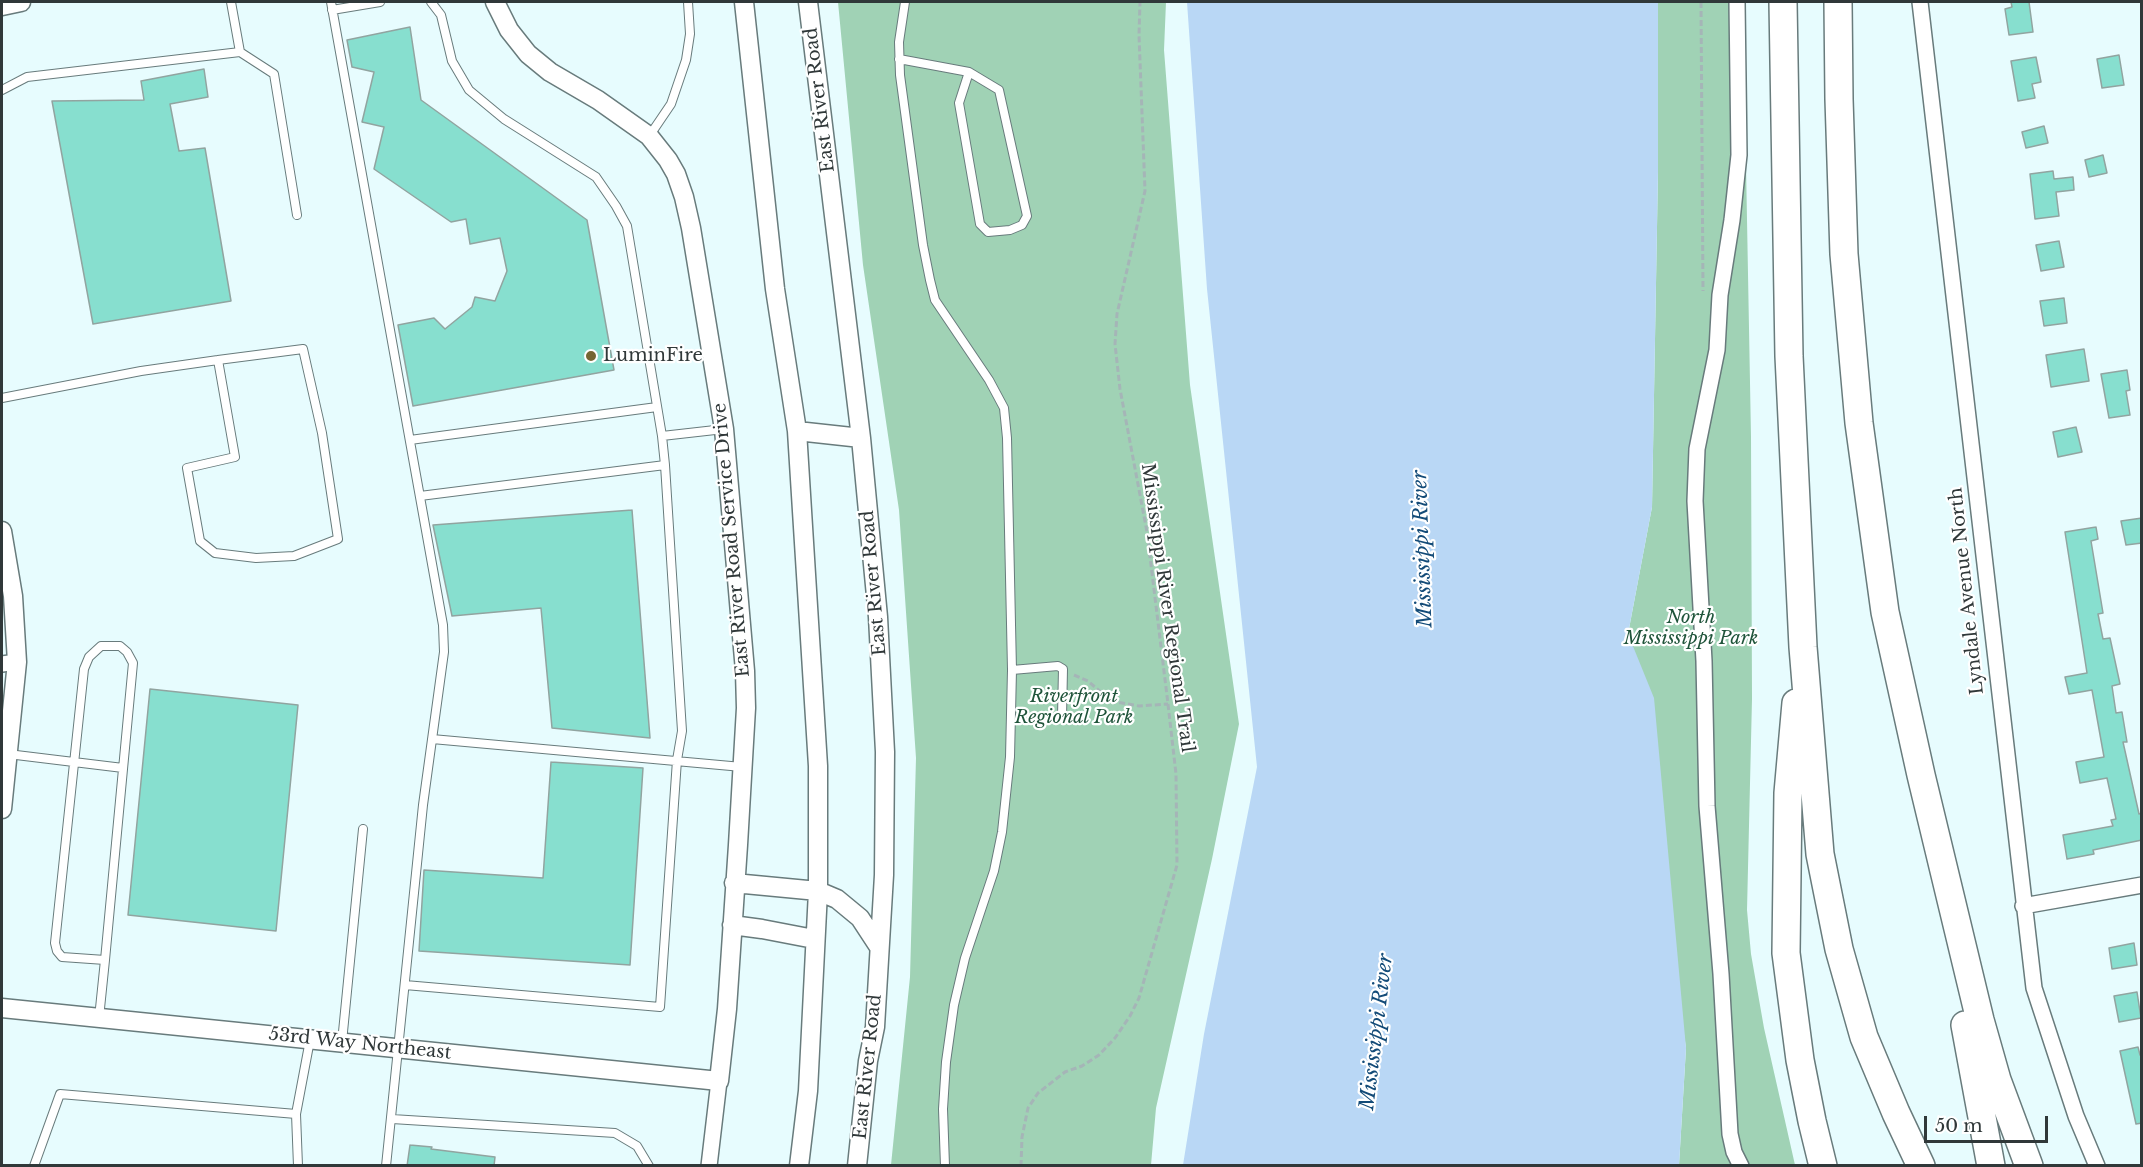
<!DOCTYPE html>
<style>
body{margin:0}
#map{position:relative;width:2143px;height:1167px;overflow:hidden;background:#e7fcfe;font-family:"Libre Baskerville",serif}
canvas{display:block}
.frame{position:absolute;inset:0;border:3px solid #303839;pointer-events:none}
.scale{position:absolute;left:1924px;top:1116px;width:124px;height:27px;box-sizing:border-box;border:3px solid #303839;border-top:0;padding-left:8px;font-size:18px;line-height:21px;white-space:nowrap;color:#303839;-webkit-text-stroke:4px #fff;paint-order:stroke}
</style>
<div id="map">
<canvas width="2143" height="1167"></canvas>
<div class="frame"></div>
<div class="scale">50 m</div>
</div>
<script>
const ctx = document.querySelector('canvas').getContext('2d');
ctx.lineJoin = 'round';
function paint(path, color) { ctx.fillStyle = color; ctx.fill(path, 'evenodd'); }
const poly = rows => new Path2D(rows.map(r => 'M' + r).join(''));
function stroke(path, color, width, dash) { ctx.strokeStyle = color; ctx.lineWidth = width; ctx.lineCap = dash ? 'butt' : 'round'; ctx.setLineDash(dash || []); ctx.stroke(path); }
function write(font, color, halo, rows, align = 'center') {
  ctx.font = font + ' "Libre Baskerville",serif'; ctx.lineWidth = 4.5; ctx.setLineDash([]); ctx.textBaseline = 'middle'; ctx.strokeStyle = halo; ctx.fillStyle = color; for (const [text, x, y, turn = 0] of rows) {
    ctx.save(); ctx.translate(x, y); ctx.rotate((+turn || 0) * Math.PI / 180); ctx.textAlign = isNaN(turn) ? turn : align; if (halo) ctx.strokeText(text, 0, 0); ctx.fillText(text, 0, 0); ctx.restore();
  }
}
const green = poly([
 [838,2,1166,2,1164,50,1190,385,1239,724,1212,859,1156,1108,1151,1165,891,1165,910,977,916,758,899,510,863,265],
 [1658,2,1743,2,1751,437,1752,699,1747,910,1751,954,1764,1028,1795,1165,1679,1165,1686,1048,1628,634,1652,507,1658,171]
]);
const water = poly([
 [1187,2,1658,2,1658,171,1652,507,1628,634,1654,698,1686,1048,1679,1165,1183,1165,1204,1034,1257,767,1207,289]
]);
const building = poly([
 [2011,2,2029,2,2033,32,2009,35,2005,9,2012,7,2011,2],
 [410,27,421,100,587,220,614,370,413,406,398,325,434,318,445,329,472,307,475,297,495,301,507,271,500,238,470,244,466,219,451,222,374,169,384,127,362,122,374,72,352,67,347,40,410,27],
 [2119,55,2124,85,2102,88,2097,59,2119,55],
 [2036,57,2041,82,2032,84,2035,98,2018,101,2011,61,2036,57],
 [204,69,208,97,170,104,179,151,205,148,231,301,93,324,52,101,144,100,141,81,204,69],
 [2044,126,2048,143,2026,148,2022,132,2044,126],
 [2103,155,2107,173,2089,177,2085,160,2103,155],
 [2053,171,2054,179,2073,177,2074,190,2056,192,2059,216,2035,219,2030,174,2053,171],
 [2059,241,2064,267,2041,271,2036,245,2059,241],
 [2064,298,2067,323,2044,326,2040,301,2064,298],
 [2084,349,2089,381,2051,387,2046,355,2084,349],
 [2127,370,2130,390,2126,391,2130,415,2109,418,2101,374,2127,370],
 [2076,427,2082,452,2058,457,2053,432,2076,427],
 [632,510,650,738,552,728,541,608,452,616,433,525,632,510],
 [2142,518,2142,543,2126,545,2121,521,2142,518],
 [2096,527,2098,539,2091,541,2103,613,2098,614,2103,639,2110,638,2120,684,2112,686,2116,713,2122,712,2127,742,2123,742,2139,814,2142,813,2142,840,2093,850,2094,854,2067,859,2063,835,2113,826,2111,820,2116,819,2107,778,2080,783,2076,762,2104,757,2092,690,2069,694,2065,677,2087,673,2065,532,2096,527],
 [150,689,298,705,276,931,128,915,150,689],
 [551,762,643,768,630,965,419,951,424,870,543,878,551,762],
 [2134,943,2137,965,2112,969,2109,948,2134,943],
 [2137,992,2141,1018,2119,1022,2114,996,2137,992],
 [2138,1047,2140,1055,2142,1055,2142,1123,2136,1124,2120,1051,2138,1047],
 [410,1145,432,1147,431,1149,495,1157,494,1166,407,1166,410,1145]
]);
const path = poly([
 [1701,2,1703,291],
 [1074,675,1088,681,1111,701,1139,706,1168,704],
 [1021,1166,1022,1137,1028,1108,1038,1093,1065,1072,1082,1066,1099,1055,1115,1038,1130,1016,1139,998,1177,865,1176,774,1168,704,1147,532,1120,389,1115,344,1117,314,1145,191,1139,35,1140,2]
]);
const service = poly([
 [331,2,443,625,444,652,423,805,386,1166],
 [431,2,441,15,452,61,469,90,504,119,596,177,616,206,627,226,662,436],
 [905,2,899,42,900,75,923,245,930,280,935,300,989,380,1004,408,1007,438,1012,670,1010,757,1002,832,994,871,965,958,954,1005,946,1062,943,1109,945,1166],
 [332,10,380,2],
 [240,52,274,74,297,215],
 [899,59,969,72,999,90,1027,216,1022,225,1010,230,988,232,980,224,959,103,969,72],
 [2,90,27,77,240,52,231,2],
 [650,135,671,104,686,60,690,34,688,2],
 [2,398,141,371,218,360,303,349,322,433,338,539,294,556,256,558,215,553,200,541,187,468,235,457,218,360],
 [410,440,657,407],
 [420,496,665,465,662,436,724,429],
 [1012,670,1058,666,1063,669,1062,717],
 [432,739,742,767],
 [8,754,123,768],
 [405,985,660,1007,677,760,682,731,665,465],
 [99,1018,105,960,133,663,127,652,120,646,101,646,89,657,84,669,55,943,57,951,62,957,105,960],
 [342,1042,363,829],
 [392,1119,615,1133,637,1146,649,1166],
 [34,1166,60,1094,296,1114],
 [298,1166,296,1114,310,1040]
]);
const minor = poly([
 [1737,2,1739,155,1732,220,1720,295,1717,350,1697,449,1695,501,1704,661,1707,806,1721,974,1730,1134,1734,1152,1741,1166],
 [1920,2,2034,988,2076,1116,2097,1166],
 [2,664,17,662],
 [2023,906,2142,885],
 [709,1166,719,1081]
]);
const tertiary = poly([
 [744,2,775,289,797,431,818,766,818,891,808,1091,799,1166],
 [808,2,861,438,878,617,885,752,884,875,875,1027,868,1061,857,1166],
 [2,6,21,2],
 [797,431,861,438],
 [2,531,13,596,17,662,2,809],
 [734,883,818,891,837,899,860,918,879,947],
 [732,925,762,929,814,939],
 [2,1008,719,1081,727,1009,738,845,746,708,745,671,724,429,691,228,684,197,676,174,668,160,649,136,598,100,550,72,528,54,509,30,495,2]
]);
const motorway = poly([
 [1783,2,1789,356,1803,647,1820,854,1839,949,1864,1037,1896,1113,1921,1166],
 [1838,2,1839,99,1844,254,1859,423,1885,612,1921,775,1980,1020,1997,1080,2029,1166],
 [1796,703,1788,793,1786,953,1800,1060,1812,1121,1823,1166],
 [1965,1025,1991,1166]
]);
const markers = [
 [591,356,6,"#756633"]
];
const streetNames = [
 ["East River Road",820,100,-97],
 ["East River Road Service Drive",732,540,-95],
 ["East River Road",874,583,-95],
 ["Lyndale Avenue North",1967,591,-96],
 ["Mississippi River Regional Trail",1167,608,82],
 ["53rd Way Northeast",360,1044,6],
 ["East River Road",868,1067,-84]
];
const poiNames = [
 ["LuminFire",603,356]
];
const parkNames = [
 ["North",1691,618],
 ["Mississippi Park",1691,639],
 ["Riverfront",1074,697],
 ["Regional Park",1074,718]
];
const waterNames = [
 ["Mississippi River",1423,549,-92],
 ["Mississippi River",1377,1032,-83]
];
paint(green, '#a0d2b5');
paint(water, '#b9d7f5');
paint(building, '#87dfcf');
stroke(building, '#91a4a0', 1.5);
stroke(service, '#687b7c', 10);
stroke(minor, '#687b7c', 18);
stroke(tertiary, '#687b7c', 21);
stroke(motorway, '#687b7c', 30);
stroke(path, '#a5b5b7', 3, [6, 3]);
stroke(service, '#fff', 8);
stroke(minor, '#fff', 15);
stroke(tertiary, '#fff', 18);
stroke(motorway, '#fff', 27);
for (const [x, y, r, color] of markers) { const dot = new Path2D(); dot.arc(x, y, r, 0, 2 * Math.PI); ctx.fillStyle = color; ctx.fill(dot); stroke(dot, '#fff', 2); }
write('18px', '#303839', '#fff', streetNames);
write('18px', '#303839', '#fff', poiNames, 'left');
write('italic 18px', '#1f543a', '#fff', parkNames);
write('italic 20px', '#134b78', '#fff', waterNames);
</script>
